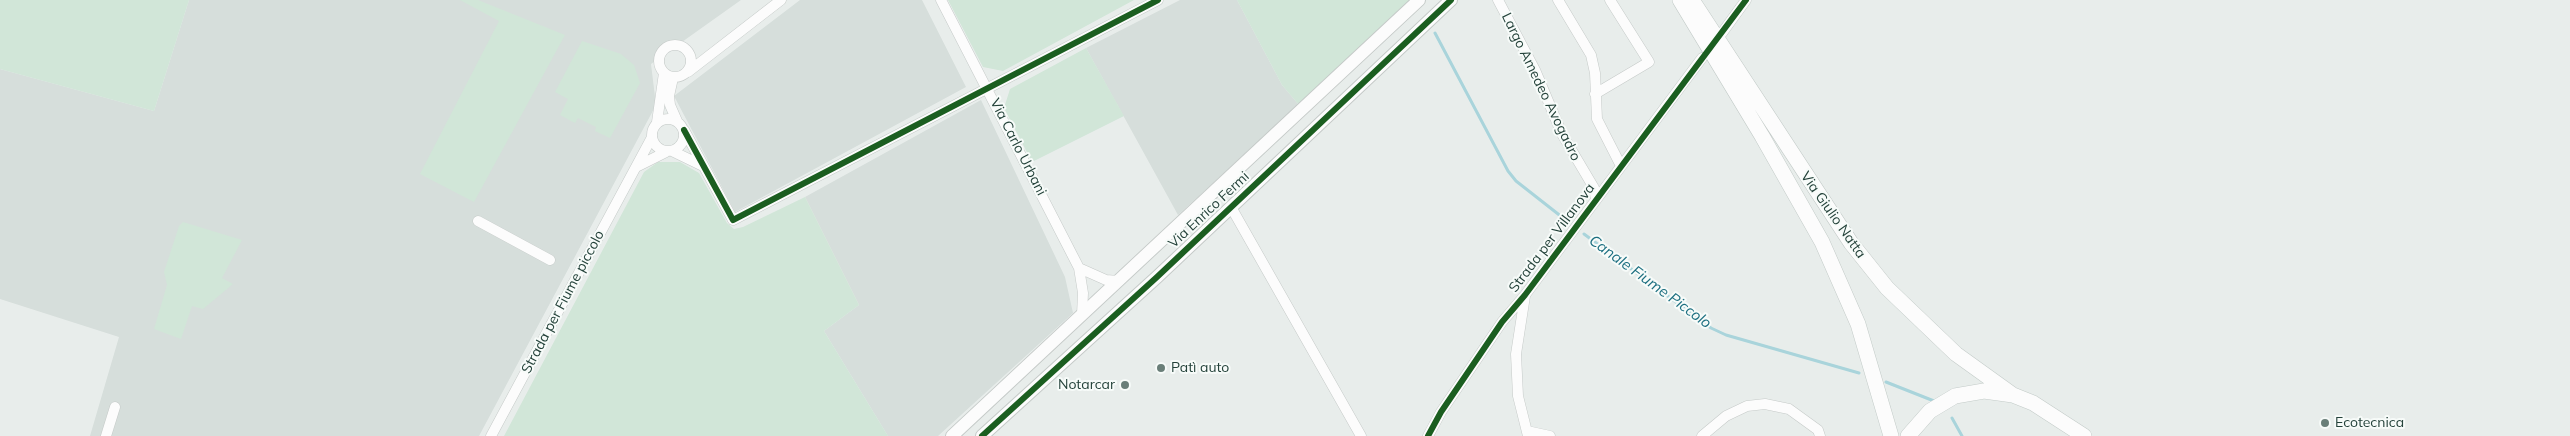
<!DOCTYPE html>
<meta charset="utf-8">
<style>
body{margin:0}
canvas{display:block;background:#e8edeb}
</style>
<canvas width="2570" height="436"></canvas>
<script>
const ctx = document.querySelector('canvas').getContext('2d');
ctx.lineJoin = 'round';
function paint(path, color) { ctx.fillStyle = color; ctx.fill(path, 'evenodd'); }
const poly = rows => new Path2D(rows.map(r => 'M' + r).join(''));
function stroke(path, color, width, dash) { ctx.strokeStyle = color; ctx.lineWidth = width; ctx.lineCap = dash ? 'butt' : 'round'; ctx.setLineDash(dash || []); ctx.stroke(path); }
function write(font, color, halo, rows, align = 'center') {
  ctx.font = font + ' Mulish,sans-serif'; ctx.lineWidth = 4; ctx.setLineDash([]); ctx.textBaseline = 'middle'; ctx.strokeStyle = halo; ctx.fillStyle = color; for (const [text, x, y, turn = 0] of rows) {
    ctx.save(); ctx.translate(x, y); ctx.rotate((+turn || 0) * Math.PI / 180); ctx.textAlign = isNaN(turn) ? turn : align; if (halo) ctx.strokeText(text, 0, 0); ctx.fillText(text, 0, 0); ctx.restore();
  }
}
const built = poly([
 [189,0,741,0,651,64,656,105,479,436,90,436,119,337,0,299,0,69,154,111],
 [800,0,922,0,966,87,735,212,674,96],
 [1180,0,1237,0,1282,85,1299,105,1178,215,1086,48],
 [981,100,1065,277,1073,313,938,436,888,436,824,331,859,305,805,197]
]);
const green = poly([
 [0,0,189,0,154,111,0,69],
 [460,0,478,0,565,35,474,202,420,174,499,21],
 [948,0,1134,0,1003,71,983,67],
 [1237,0,1411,0,1299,105,1282,85],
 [582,41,621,54,634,65,640,83,610,138,595,131,596,127,578,118,575,123,560,115,568,99,555,92],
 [1086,48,1124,116,1032,162,1004,108,1010,89],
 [658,162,680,162,699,173,727,223,734,229,743,227,805,197,859,305,824,331,888,436,504,436,644,172],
 [183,222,242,240,222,278,233,284,203,309,192,306,181,339,154,329,167,285,164,272,179,226]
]);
const stream = poly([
 [1435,33,1508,171,1516,181,1567,221],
 [1584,234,1711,328,1726,335,1859,373],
 [1886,382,1934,401],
 [1952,418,1962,436]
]);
const minor = poly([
 [941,0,1079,268,1083,293,1082,315],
 [1498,0,1535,70,1562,134,1594,188,1596,200],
 [1558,0,1591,55,1595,73,1597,119,1621,166],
 [1722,33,1746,0],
 '659 61a16 16 0 1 1 32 0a16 16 0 1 1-32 0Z',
 [688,72,781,0],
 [673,78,669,96,670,105,677,121],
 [1595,94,1649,62,1610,0],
 '652 135a16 16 0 1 1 32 0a16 16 0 1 1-32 0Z',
 [657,122,664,73],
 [684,130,733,220,1158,0],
 [672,151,703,166],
 [636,167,666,152],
 [1231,207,1361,436],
 [478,221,550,260],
 [1079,268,1106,280,1119,281],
 [1525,296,1516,354,1518,396,1528,436],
 [1527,431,1550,436],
 [106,436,115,407],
 [491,436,652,137],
 [1428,436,1441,412,1502,322,1525,295,1702,58],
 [1702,436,1726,416,1747,406,1765,404,1789,409,1818,430,1820,436]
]);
const tertiary = poly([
 [952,436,1419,0],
 [982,436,1157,277,1451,0]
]);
const secondary = poly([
 [1680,0,1762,136,1822,242,1858,324,1891,436],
 [1692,0,1851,243,1887,288,1956,354,2013,395],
 [1908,436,1930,411,1955,396,1984,391,2013,395,2033,403,2084,436]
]);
const cycleway = poly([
 [684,130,733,220,1158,0],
 [982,436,1157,277,1451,0],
 [1428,436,1441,412,1502,322,1525,295,1746,0]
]);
const markers = [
 [1161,368,5,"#697e78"],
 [1125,385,5,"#697e78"],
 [2325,423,5,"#697e78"]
];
const streetNames = [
 ["Largo Amedeo Avogadro",1541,87,64],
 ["Via Carlo Urbani",1018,147,63],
 ["Via Enrico Fermi",1209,210,-43],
 ["Via Giulio Natta",1833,215,55],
 ["Strada per Villanova",1552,238,-53],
 ["Strada per Fiume piccolo",563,302,-62]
];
const poiNames = [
 ["Patì auto",1171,368],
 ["Notarcar",1115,385,"right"],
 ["Ecotecnica",2335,423]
];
const waterNames = [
 ["Canale Fiume Piccolo",1650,282,36]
];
paint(built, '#d6dedb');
paint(green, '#d1e6d8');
stroke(stream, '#a9d4db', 3);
stroke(minor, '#c5cac8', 11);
stroke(tertiary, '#c5cac8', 14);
stroke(secondary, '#c3cbc8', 16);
stroke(minor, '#fcfcfc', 10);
stroke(tertiary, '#fcfcfc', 12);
stroke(secondary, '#fcfcfc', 15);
stroke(cycleway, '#1b5e20', 6);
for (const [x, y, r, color] of markers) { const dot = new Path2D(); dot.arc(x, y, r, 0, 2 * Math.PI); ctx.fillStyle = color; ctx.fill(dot); stroke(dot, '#f7fbf9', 2); }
write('14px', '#24423a', '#f7fbf9', streetNames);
write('14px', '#24423a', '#f7fbf9', poiNames, 'left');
write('italic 15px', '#1c6f80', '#f7fbf9', waterNames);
</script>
